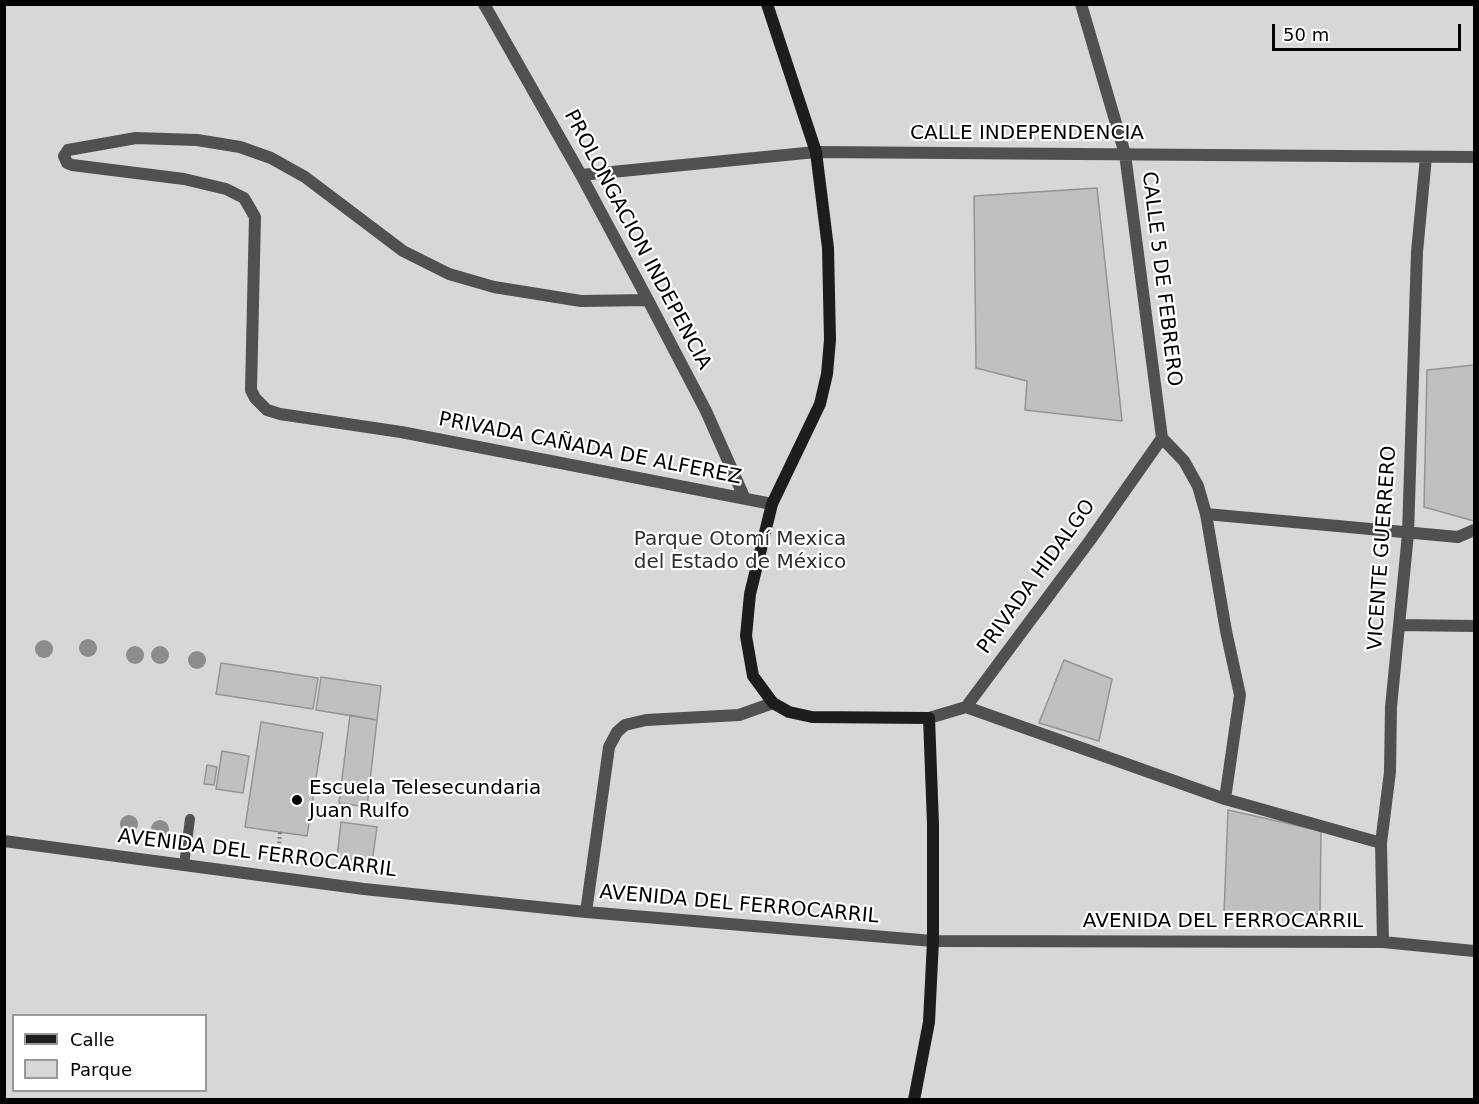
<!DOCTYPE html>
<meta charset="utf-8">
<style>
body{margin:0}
#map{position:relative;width:1479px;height:1104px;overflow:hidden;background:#fff;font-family:"DejaVu Sans",sans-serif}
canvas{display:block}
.frame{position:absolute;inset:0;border:6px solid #000;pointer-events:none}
.legend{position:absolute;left:12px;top:1014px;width:195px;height:78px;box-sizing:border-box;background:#fff;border:2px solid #999;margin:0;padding:8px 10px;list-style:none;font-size:18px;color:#000}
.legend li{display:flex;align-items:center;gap:12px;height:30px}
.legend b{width:30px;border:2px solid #999}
.scale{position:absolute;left:1272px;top:24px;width:189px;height:27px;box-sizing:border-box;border:3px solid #000;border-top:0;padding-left:8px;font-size:18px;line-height:21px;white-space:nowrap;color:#000;-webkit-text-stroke:4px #fff;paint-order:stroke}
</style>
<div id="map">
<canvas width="1479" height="1104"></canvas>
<div class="frame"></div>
<ul class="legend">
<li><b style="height:8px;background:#1d1d1d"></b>Calle</li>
<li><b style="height:16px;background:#d7d7d7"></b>Parque</li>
</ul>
<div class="scale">50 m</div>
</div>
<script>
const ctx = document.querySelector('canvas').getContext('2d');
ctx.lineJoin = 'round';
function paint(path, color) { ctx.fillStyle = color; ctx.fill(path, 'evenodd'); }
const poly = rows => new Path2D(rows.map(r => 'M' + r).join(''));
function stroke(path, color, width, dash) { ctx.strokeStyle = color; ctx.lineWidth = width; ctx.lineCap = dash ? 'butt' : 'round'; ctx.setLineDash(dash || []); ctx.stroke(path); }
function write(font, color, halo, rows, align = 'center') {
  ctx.font = font + ' "DejaVu Sans",sans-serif'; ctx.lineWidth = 4.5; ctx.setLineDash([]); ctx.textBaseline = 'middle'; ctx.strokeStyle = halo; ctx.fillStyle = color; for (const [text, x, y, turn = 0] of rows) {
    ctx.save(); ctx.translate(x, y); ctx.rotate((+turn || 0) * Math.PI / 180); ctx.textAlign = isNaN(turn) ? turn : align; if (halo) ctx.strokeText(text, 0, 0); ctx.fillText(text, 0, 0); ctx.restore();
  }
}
const green = poly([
 [5,5,1474,5,1474,1099,5,1100],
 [14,1016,206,1016,206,1090,14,1090]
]);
const building = poly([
 [1097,188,1122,421,1025,410,1027,381,976,368,974,196,1097,188],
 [1474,365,1474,521,1424,507,1427,370,1474,365],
 [1064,660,1112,679,1099,741,1039,723,1064,660],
 [221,663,318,678,313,709,216,694,221,663],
 [321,677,381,686,377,720,316,710,321,677],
 [350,715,377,720,367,807,339,803,350,715],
 [261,722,323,733,307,836,245,827,261,722],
 [222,751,249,756,243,793,216,789,222,751],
 [207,765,217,767,214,785,204,784,207,765],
 [1228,810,1321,831,1320,914,1224,914,1228,810],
 [341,822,377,827,372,862,337,858,341,822]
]);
const path = poly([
 [278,861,280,832]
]);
const service = poly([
 [184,865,190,819]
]);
const minor = poly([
 [484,4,581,175,648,300,706,411,745,499],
 [1081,4,1125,154,1162,438,1184,461,1198,486,1206,514,1226,631,1240,695,1225,799],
 [581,175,816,152,1474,157],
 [648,300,581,301,494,287,449,274,403,251,305,177,271,158,240,147,197,140,136,138,68,150,64,156,67,163,72,165,184,179,226,189,244,198,255,217,251,390,255,398,267,410,280,414,401,432,772,504],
 [1206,514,1458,537,1474,530],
 [1400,625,1474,626],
 [966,707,1225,799,1381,843],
 [929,718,966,707,1091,539,1162,438],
 [4,841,364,889,586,912,933,941,1383,942,1474,951],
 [586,912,609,747,617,732,625,725,646,720,739,715,773,703],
 [1383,942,1381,843,1390,772,1391,707,1408,534,1417,252,1426,157]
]);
const secondary = poly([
 [767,4,816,152,828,248,830,340,827,374,820,404,772,504,750,594,746,636,753,676,773,703,789,712,812,717,929,718,933,824,933,941,929,1022,914,1100]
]);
const trees = [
 [88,648],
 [44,649],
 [135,655],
 [160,655],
 [197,660],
 [129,824],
 [160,829]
];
const markers = [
 [297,800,6,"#000"]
];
const streetNames = [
 ["CALLE INDEPENDENCIA",1027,134],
 ["PROLONGACION INDEPENCIA",637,240,62],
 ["CALLE 5 DE FEBRERO",1161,279,83],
 ["PRIVADA CAÑADA DE ALFEREZ",590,449,11],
 ["VICENTE GUERRERO",1383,548,-86],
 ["PRIVADA HIDALGO",1037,577,-54],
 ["AVENIDA DEL FERROCARRIL",257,854,7],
 ["AVENIDA DEL FERROCARRIL",739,905,5],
 ["AVENIDA DEL FERROCARRIL",1223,922]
];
const parkNames = [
 ["Parque Otomí Mexica",740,540],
 ["del Estado de México",740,563]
];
const poiNames = [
 ["Escuela Telesecundaria",309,789],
 ["Juan Rulfo",309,812]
];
paint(green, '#d7d7d7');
paint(building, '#c0c0c0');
stroke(building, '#949494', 1.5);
stroke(path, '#727272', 4, [1.5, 3]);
stroke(service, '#505050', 10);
stroke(minor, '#505050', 12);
stroke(secondary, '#1d1d1d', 12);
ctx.fillStyle = '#8c8c8c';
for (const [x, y] of trees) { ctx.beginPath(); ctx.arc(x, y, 9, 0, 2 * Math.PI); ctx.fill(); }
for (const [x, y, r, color] of markers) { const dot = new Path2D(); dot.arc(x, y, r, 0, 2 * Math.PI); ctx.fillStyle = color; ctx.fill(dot); stroke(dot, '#fff', 2); }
write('20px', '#000', '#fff', streetNames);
write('20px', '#2e2e2e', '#fff', parkNames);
write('20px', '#000', '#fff', poiNames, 'left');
</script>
